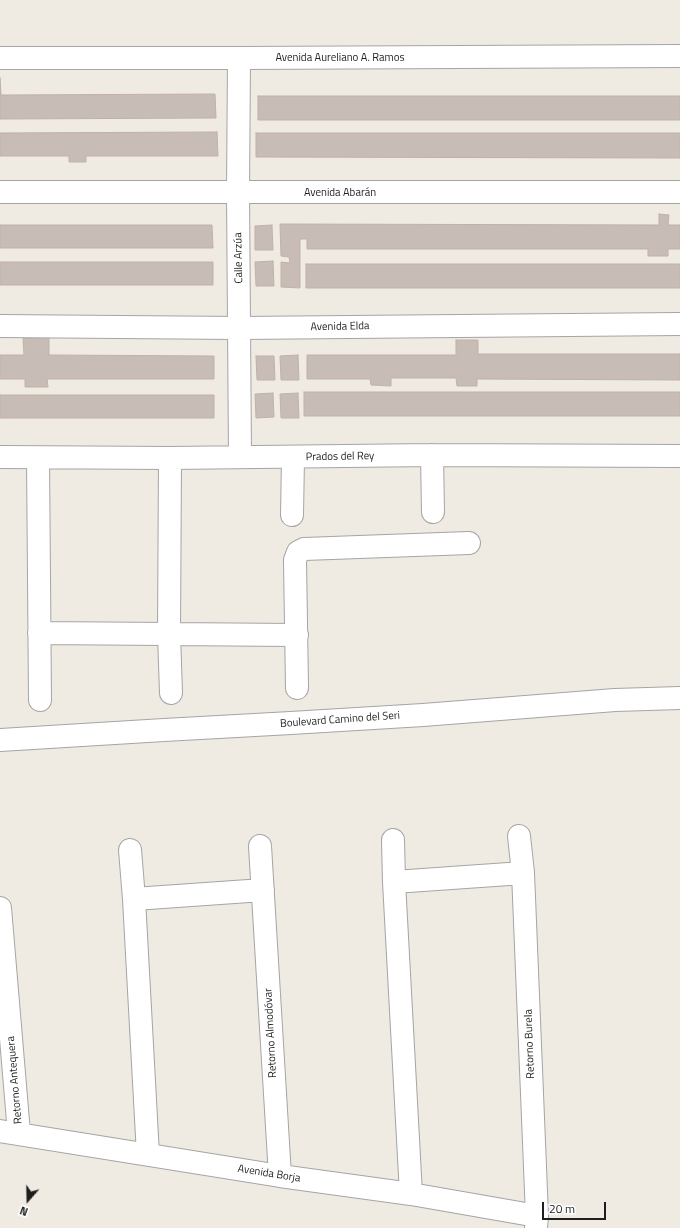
<!DOCTYPE html>
<meta charset="utf-8">
<style>
body{margin:0}
#map{position:relative;width:680px;height:1228px;overflow:hidden;background:#efebe3;font-family:"Titillium Web",sans-serif}
canvas{display:block}
.north{position:absolute;left:8px;top:1180px;width:40px;height:40px;-webkit-text-stroke:3px #fff;paint-order:stroke;rotate:200deg;font-size:11px;font-weight:700;line-height:16px;text-align:center;color:#1e1e1e}
.north::after{content:'';display:block;margin:auto;width:14px;height:18px;background:#1e1e1e;clip-path:polygon(50% 0,100% 100%,50% 72%,0 100%)}
.scale{position:absolute;left:542px;top:1202px;width:64px;height:18px;box-sizing:border-box;border:2px solid #1e1e1e;border-top:0;padding-left:5px;font-size:12px;line-height:14px;white-space:nowrap;color:#1e1e1e;-webkit-text-stroke:3px #fff;paint-order:stroke}
</style>
<div id="map">
<canvas width="680" height="1228"></canvas>
<div class="north">N</div>
<div class="scale">20 m</div>
</div>
<script>
const ctx = document.querySelector('canvas').getContext('2d');
ctx.lineJoin = 'round';
function paint(path, color) { ctx.fillStyle = color; ctx.fill(path, 'evenodd'); }
const poly = rows => new Path2D(rows.map(r => 'M' + r).join(''));
function stroke(path, color, width, dash) { ctx.strokeStyle = color; ctx.lineWidth = width; ctx.lineCap = dash ? 'butt' : 'round'; ctx.setLineDash(dash || []); ctx.stroke(path); }
function write(font, color, halo, rows, align = 'center') {
  ctx.font = font + ' "Titillium Web",sans-serif'; ctx.lineWidth = 3; ctx.setLineDash([]); ctx.textBaseline = 'middle'; ctx.strokeStyle = halo; ctx.fillStyle = color; for (const [text, x, y, turn = 0] of rows) {
    ctx.save(); ctx.translate(x, y); ctx.rotate((+turn || 0) * Math.PI / 180); ctx.textAlign = isNaN(turn) ? turn : align; if (halo) ctx.strokeText(text, 0, 0); ctx.fillText(text, 0, 0); ctx.restore();
  }
}
const building = poly([
 [0,78,1,95,215,94,216,118,0,119,0,78],
 [258,96,680,96,680,120,258,120,258,96],
 [217,132,218,156,86,156,86,162,69,162,69,156,0,156,0,133,217,132],
 [256,133,680,133,680,158,256,157,256,133],
 [659,214,669,215,668,225,680,225,680,249,668,249,668,256,648,256,648,249,307,249,307,239,300,239,300,288,281,287,281,262,290,263,289,257,281,256,280,224,659,225,659,214],
 [0,225,212,225,213,248,0,248,0,225],
 [272,225,273,250,255,250,255,226,272,225],
 [273,261,274,286,256,286,255,262,273,261],
 [0,262,213,262,213,285,0,285,0,262],
 [306,264,680,264,680,288,306,288,306,264],
 [49,337,49,355,214,356,214,379,47,379,48,387,25,387,25,379,0,379,0,355,24,355,23,338,49,337],
 [456,340,478,340,478,354,680,354,680,380,477,379,477,386,457,386,456,378,391,378,391,386,371,385,370,379,307,379,307,355,456,355,456,340],
 [298,355,299,380,281,380,280,356,298,355],
 [256,356,274,356,275,380,257,380,256,356],
 [304,392,680,392,680,416,304,416,304,392],
 [273,393,274,417,256,418,255,394,273,393],
 [298,393,299,418,281,418,280,394,298,393],
 [0,395,214,395,214,418,0,418,0,395]
]);
const street = poly([
 [0,58,239,58,680,56],
 [239,58,238,193,240,457],
 [0,192,680,192],
 [0,326,239,328,680,324],
 [432,455,433,512],
 [0,457,170,458,432,455,680,456],
 [38,458,40,700],
 [170,458,169,634,171,693],
 [292,515,293,458],
 [39,633,297,635],
 [297,688,295,560,298,552,304,549,469,543],
 [0,740,164,730,291,723,423,715,615,700,680,698],
 [519,836,523,873,537,1216,536,1228],
 [393,840,394,882,411,1194],
 [260,846,280,1176],
 [130,850,134,899,148,1155],
 [394,882,523,873],
 [134,899,263,890],
 [0,908,19,1133],
 [0,1131,280,1176,411,1194,537,1216]
]);
const streetNames = [
 ["Avenida Aureliano A. Ramos",340,58],
 ["Avenida Abarán",340,193],
 ["Calle Arzúa",239,258,-91],
 ["Avenida Elda",340,327,-1],
 ["Prados del Rey",340,457,-1],
 ["Boulevard Camino del Seri",340,720,-4],
 ["Retorno Almodóvar",271,1033,-93],
 ["Retorno Burela",530,1044,-92],
 ["Retorno Antequera",15,1080,-95],
 ["Avenida Borja",269,1174,9]
];
paint(building, '#c7bdb6');
stroke(building, '#c1b1a5', 1);
stroke(street, '#a5a5a5', 24);
stroke(street, '#fff', 22);
write('11px', '#1e1e1e', '#fff', streetNames);
</script>
